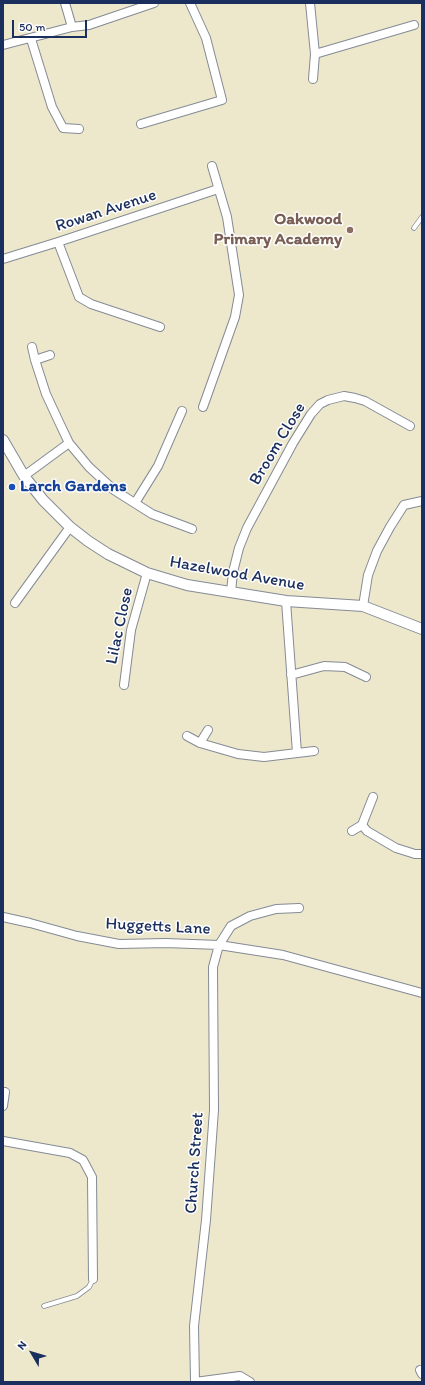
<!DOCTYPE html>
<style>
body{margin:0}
#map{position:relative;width:425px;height:1385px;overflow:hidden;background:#ede7cc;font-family:Itim,sans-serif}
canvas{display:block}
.frame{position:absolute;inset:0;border:4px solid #1b2f5e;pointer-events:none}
.north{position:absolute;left:12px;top:1333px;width:40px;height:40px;-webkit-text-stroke:3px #fff;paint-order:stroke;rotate:308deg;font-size:11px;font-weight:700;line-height:16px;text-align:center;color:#1b2f5e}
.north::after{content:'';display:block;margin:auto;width:14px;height:18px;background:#1b2f5e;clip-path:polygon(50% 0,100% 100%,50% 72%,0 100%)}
.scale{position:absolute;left:12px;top:20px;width:75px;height:18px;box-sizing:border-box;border:2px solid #1b2f5e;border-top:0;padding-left:5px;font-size:12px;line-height:14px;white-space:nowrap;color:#1b2f5e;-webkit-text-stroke:3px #fff;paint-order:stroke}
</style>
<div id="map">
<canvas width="425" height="1385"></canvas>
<div class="frame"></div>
<div class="north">N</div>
<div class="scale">50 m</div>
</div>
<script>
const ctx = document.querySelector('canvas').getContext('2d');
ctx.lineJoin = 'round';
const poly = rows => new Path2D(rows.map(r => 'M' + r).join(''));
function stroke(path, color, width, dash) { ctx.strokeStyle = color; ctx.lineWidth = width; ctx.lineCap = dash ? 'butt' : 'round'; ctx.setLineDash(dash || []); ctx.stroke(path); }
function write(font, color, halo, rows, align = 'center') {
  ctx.font = font + ' Itim,sans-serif'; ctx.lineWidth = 3; ctx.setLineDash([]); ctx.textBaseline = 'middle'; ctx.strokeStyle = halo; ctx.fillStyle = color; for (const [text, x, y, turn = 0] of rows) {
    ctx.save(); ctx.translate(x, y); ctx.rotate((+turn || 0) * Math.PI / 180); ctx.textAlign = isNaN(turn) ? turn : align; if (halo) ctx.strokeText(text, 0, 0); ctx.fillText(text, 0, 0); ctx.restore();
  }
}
const service = poly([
 [414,228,422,217],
 [44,1306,77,1296,89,1287,93,1279]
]);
const minor = poly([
 [65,3,72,27],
 [310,3,315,54,313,79],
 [31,39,52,107,63,128,79,129],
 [3,45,72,27,89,25,154,3],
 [315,54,414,25],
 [141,124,222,100,206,38,190,3],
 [58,242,79,297,91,304,160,327],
 [3,259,58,242,218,189],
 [32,347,35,360,46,394,59,422,69,443,89,467,114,490,152,514,192,529],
 [35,360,50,355],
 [203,407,235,317,239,295,227,217,212,166],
 [24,476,69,443],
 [135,503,158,466,182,411],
 [231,592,233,572,239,548,247,528,293,443,311,414,320,404,328,400,344,396,355,398,365,401,410,426],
 [286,601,297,753],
 [15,603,70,527],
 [363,606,368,575,377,551,390,527,404,505,422,501],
 [291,675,324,666,345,667,366,677],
 [124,685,131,630,147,573],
 [187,736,200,743,238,754,264,757,314,751],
 [200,743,208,730],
 [373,797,362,825,367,831,396,848,415,854,422,854],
 [352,831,362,825],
 [3,917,30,923,77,936,119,944,166,943,219,945,283,955,422,993],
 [3,1106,5,1092],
 [3,1141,70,1153,83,1160,92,1177,93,1279],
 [420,1370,422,1374],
 [195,1382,194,1326,206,1220,214,1110,213,967,219,945,231,926,250,916,276,909,299,908],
 [195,1382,240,1376,250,1382]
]);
const tertiary = poly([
 [3,440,24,476,43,500,70,527,88,541,108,554,147,573,187,585,286,601,363,606,422,629]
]);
const markers = [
 [350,230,4,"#8d6e63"],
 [12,487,4,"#1a4fb4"]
];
const streetNames = [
 ["Rowan Avenue",106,211,-18],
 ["Broom Close",278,444,-59],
 ["Hazelwood Avenue",237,574,10],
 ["Lilac Close",120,626,-78],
 ["Huggetts Lane",158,927,3],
 ["Church Street",195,1163,-86]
];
const educationNames = [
 ["Oakwood",342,220],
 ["Primary Academy",342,240]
];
const transitNames = [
 ["Larch Gardens",20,487]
];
stroke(service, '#848b95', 5.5);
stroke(minor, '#848b95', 10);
stroke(tertiary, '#848b95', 12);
stroke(service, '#fff', 4);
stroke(minor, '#fff', 8);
stroke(tertiary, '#fff', 10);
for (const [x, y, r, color] of markers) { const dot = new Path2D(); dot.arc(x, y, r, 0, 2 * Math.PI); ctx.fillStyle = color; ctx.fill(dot); stroke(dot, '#fff', 1.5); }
write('17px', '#1b2f5e', '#fff', streetNames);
write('bold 17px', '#785e54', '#fff', educationNames, 'right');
write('bold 17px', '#164399', '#fff', transitNames, 'left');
</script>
